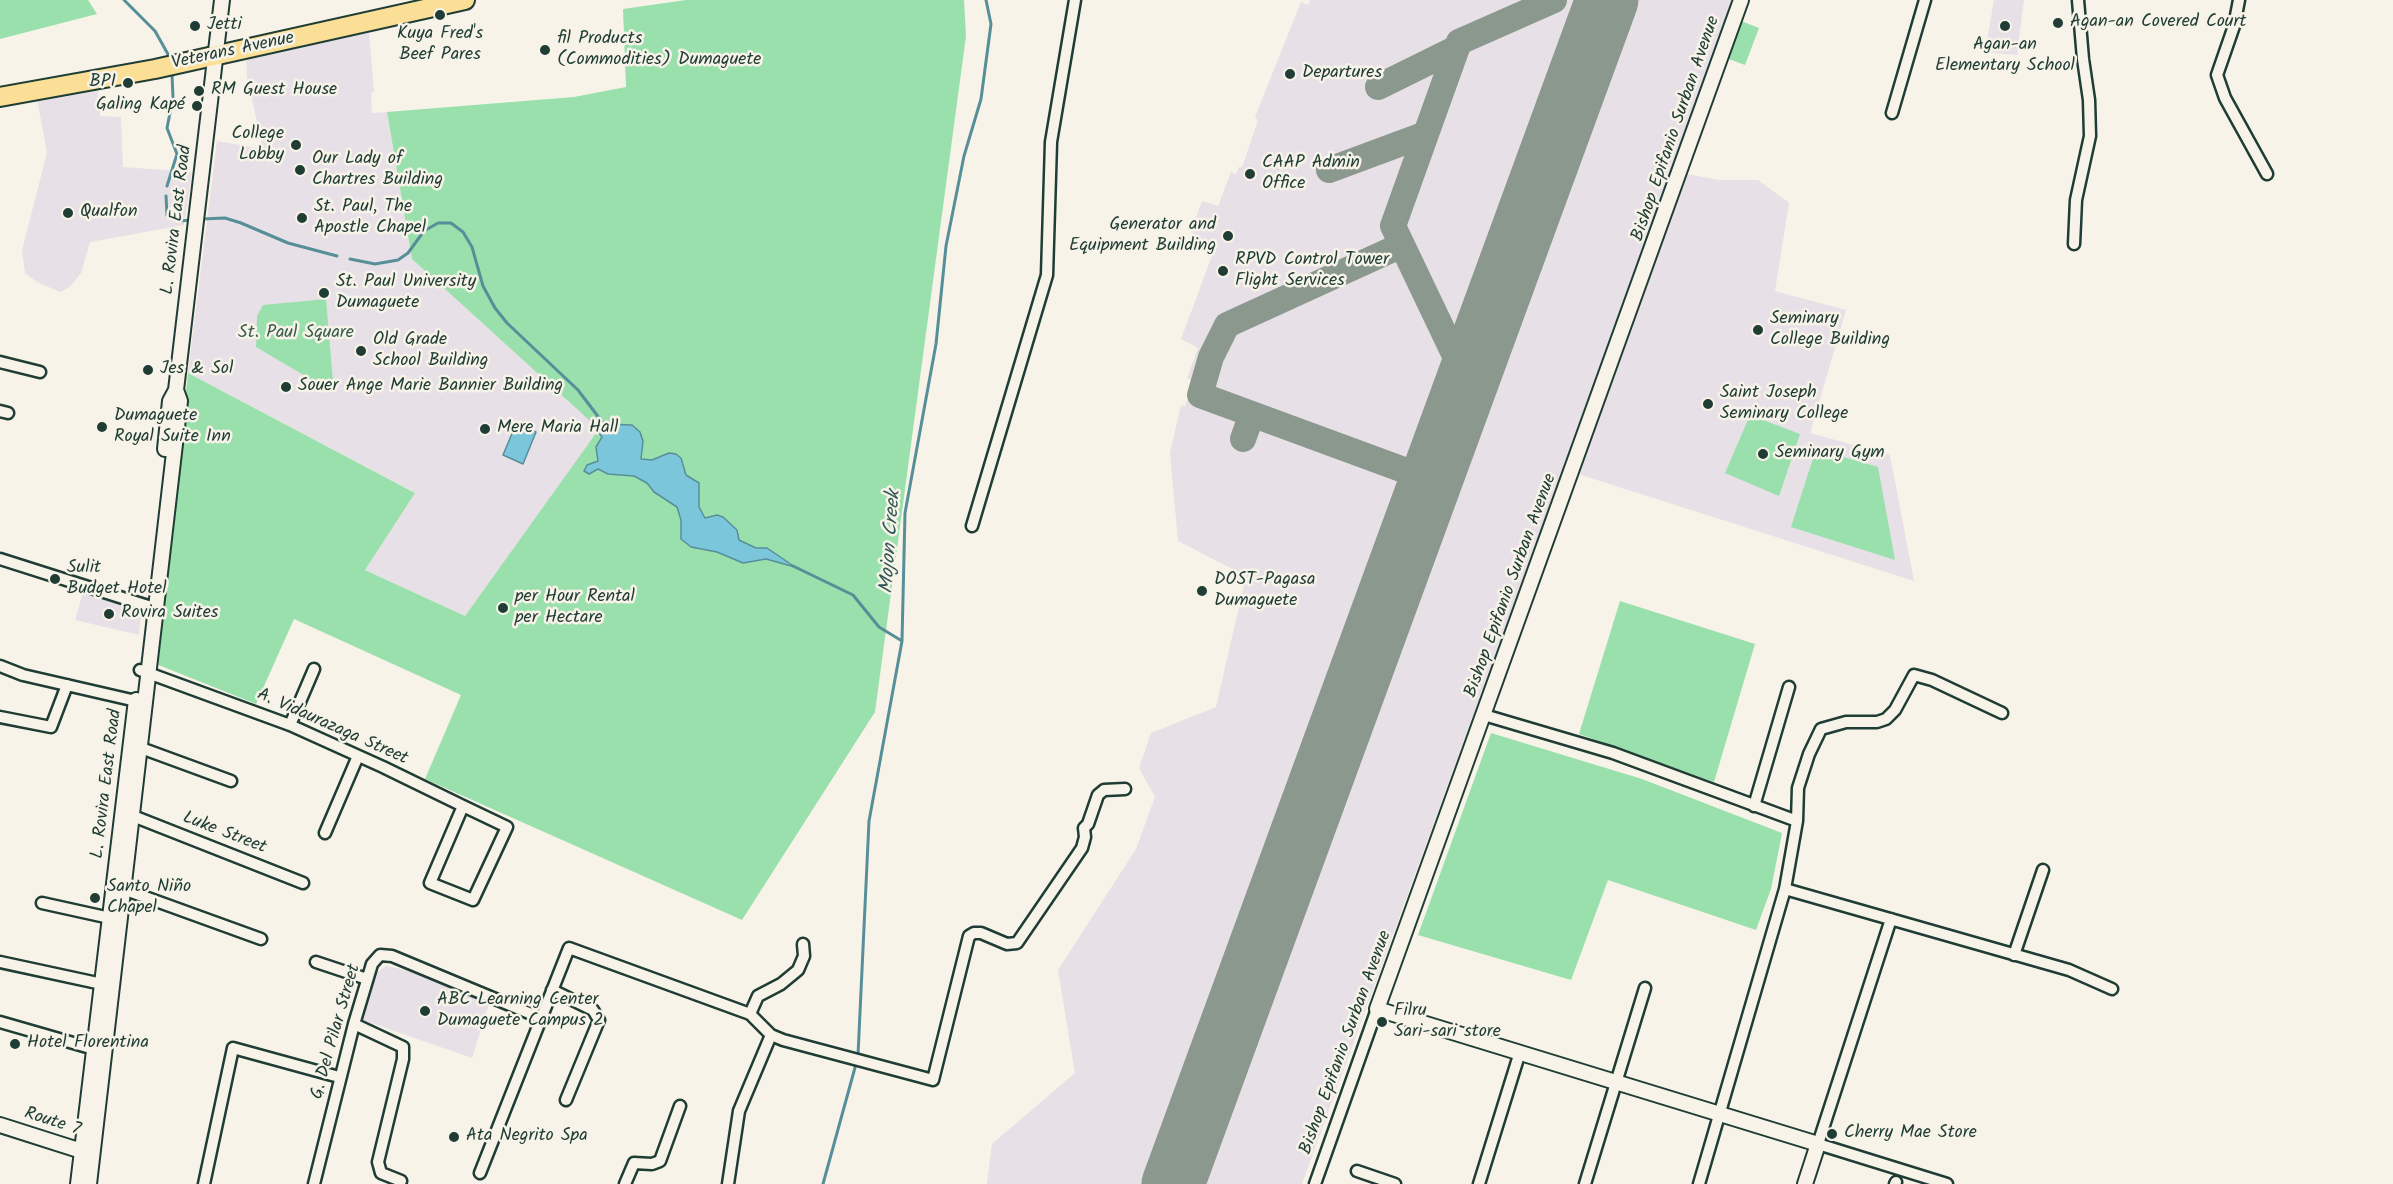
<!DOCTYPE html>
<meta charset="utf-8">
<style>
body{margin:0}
canvas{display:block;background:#f7f3e8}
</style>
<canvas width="2393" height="1184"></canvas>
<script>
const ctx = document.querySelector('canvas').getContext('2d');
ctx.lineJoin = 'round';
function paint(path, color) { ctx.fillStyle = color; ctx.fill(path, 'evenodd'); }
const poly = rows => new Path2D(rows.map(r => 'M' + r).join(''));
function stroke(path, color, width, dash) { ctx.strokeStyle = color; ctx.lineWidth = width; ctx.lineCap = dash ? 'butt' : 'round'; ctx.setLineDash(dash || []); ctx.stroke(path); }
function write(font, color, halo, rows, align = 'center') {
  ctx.font = font + ' Kalam,sans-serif'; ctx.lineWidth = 5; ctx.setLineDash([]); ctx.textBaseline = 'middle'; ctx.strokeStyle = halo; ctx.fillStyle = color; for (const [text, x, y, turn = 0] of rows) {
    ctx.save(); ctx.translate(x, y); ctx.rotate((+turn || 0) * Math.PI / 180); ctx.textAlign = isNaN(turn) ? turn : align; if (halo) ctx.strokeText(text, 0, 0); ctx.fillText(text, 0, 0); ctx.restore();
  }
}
const built = poly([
 [1310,0,1734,0,1302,1184,987,1184,992,1144,1075,1073,1058,970,1136,849,1155,797,1139,768,1151,733,1216,707,1246,576,1178,541,1170,453,1181,405,1185,406,1194,381,1187,378,1198,348,1181,339,1213,253,1191,231,1202,201,1218,206,1231,172,1236,174,1239,167,1242,167,1258,121,1255,117,1301,2,1308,5],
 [1994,0,2024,0,2017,55,1985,52],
 [369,33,374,92,371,93,372,113,387,112,412,259,600,428,465,616,365,570,414,492,188,373,217,141,263,149,247,77,246,55],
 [98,89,100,116,121,117,123,167,192,172,184,225,90,242,81,273,70,287,60,292,37,282,25,273,22,250,47,153,37,99],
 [1682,173,1719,180,1758,180,1789,203,1775,291,1846,310,1810,433,1890,455,1914,581,1575,473],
 [84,589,142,608,139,635,75,620],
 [386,966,411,971,489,1004,472,1058,360,1019,376,973]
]);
const green = poly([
 [0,0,88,0,97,14,0,39],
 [686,0,964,0,966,36,875,712,742,920,425,779,461,695,294,619,256,704,156,664,188,373,415,493,365,570,465,616,599,429,412,259,387,112,574,97,626,87,623,9],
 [1741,21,1759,28,1745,65,1726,58],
 [326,299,334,393,256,347,257,316,263,305],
 [1750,415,1800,434,1779,496,1725,473],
 [1816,449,1878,467,1895,560,1791,527],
 [1620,601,1755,644,1714,782,1579,734],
 [1491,733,1642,779,1782,833,1771,889,1756,930,1608,880,1571,980,1418,935]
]);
const water = poly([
 [516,424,536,432,523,464,503,455,516,424],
 [605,424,632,425,640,432,643,441,641,459,652,460,669,453,676,454,681,458,686,475,699,483,699,507,705,518,717,515,723,517,737,530,739,540,756,548,767,548,795,567,766,559,743,563,717,552,691,547,681,539,681,520,677,507,654,492,647,483,634,476,608,474,598,469,589,474,584,471,587,465,598,461,596,447,602,437,599,433,605,424]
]);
const stream = poly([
 [124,0,155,31,169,56],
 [167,186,177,154,167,128,173,98,172,74],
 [166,196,167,215,179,221,192,220],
 [202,219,225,218,241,223,288,243,337,256],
 [350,259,375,264,398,260,408,253,424,231,438,223,451,223,463,232,472,247,483,286,495,308,507,323,578,390,606,427],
 [793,566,853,595,879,627,902,641],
 [858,1055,869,821,902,641,905,513,936,344,946,246,964,156,981,99,991,24,986,0],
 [823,1184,856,1064]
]);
const taxiway = poly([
 [1378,87,1457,48],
 [1329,170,1426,134],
 [1402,245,1227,325,1211,357,1200,395,1431,480],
 [1467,381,1393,226,1459,42,1554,0],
 [1243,439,1252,414]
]);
const runway = poly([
 [1173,1184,1607,0]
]);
const street = poly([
 [2239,0,2234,26,2217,75,2225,98,2267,174],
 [1892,113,1925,0],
 [2074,244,2076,200,2090,136,2089,100,2083,59,2078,0],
 [0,362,40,372],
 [0,411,8,413],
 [972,526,1047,275,1051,142,1075,0],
 [0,559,148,606],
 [0,666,23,675,136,701],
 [140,670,290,725,383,767,463,806,507,827,473,900,430,883,463,806],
 [1484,715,1613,753,1797,821],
 [0,717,51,727,67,685],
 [290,725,314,669],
 [141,748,231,781],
 [1754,806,1789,687],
 [133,816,303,883],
 [325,833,358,756],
 [123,889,261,939],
 [1785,889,2069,970,2112,989],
 [42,903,110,918],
 [1891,919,1818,1144,1947,1184],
 [2014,955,2043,870],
 [0,962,102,984],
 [316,962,367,979],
 [552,990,593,1010,599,1020,566,1100],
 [750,1014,758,996,781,984,798,970,804,956,803,944],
 [0,1022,94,1049],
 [354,1024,403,1047,403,1059,378,1162,381,1173,401,1181],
 [1357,1171,1395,1184],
 [480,1173,569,948,750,1014,771,1035,783,1040,933,1080,969,936,974,933,981,933,1007,944,1017,943,1082,848,1085,837,1084,828,1088,824,1098,795,1104,790,1125,789],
 [204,1184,233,1048,339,1077],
 [314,1184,354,1024,372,964,380,955,392,956,541,1018],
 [625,1184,634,1163,652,1164,660,1161,680,1106],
 [728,1184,739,1111,771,1035],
 [1315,1184,1377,1009],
 [1479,1184,1520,1052],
 [1585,1184,1645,988],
 [1699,1184,1785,889,1797,821,1798,788,1809,754,1821,729,1846,722,1877,722,1886,719,1895,710,1914,675,1932,680,2002,713],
 [1895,1184,1896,1182]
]);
const secondary = poly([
 [1741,0,1377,1009,1818,1144,1805,1184],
 [165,449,170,401,176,390],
 [0,1125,91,1154],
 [78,1184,136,700],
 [89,1184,180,401,176,390,222,0]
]);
const highway = poly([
 [0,97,155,69,465,0]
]);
const markers = [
 [440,15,6,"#1f3d34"],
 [2058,23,6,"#1f3d34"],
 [195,26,6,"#1f3d34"],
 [2005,26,6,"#1f3d34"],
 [545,50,6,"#1f3d34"],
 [1290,74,6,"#1f3d34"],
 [128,83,6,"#1f3d34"],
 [199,91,6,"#1f3d34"],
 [197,106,6,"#1f3d34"],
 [296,145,6,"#1f3d34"],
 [300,170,6,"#1f3d34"],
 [1250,174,6,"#1f3d34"],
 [68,213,6,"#1f3d34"],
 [302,218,6,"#1f3d34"],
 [1228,236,6,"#1f3d34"],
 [1223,271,6,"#1f3d34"],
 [324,293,6,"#1f3d34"],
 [1758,330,6,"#1f3d34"],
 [361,351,6,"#1f3d34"],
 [148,370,6,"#1f3d34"],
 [286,387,6,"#1f3d34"],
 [1708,404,6,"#1f3d34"],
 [102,427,6,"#1f3d34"],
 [485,429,6,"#1f3d34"],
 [1763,454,6,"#1f3d34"],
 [55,579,6,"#1f3d34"],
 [1202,591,6,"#1f3d34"],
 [503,608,6,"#1f3d34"],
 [109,614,6,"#1f3d34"],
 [95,898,6,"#1f3d34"],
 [425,1011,6,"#1f3d34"],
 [1382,1022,6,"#1f3d34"],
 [15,1044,6,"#1f3d34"],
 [1832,1134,6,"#1f3d34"],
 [454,1137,6,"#1f3d34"]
];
const poiNames = [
 ["Agan-an Covered Court",2070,23],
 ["Jetti",207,26],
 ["Kuya Fred's",440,35,"center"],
 ["Beef Pares",440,56,"center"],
 ["fil Products",557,40],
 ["(Commodities) Dumaguete",557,61],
 ["Agan-an",2005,46,"center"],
 ["Elementary School",2005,67,"center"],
 ["Departures",1302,74],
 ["BPI",116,83,"right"],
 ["RM Guest House",211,91],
 ["Galing Kapé",185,106,"right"],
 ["College",284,135,"right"],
 ["Lobby",284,156,"right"],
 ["Our Lady of",312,160],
 ["Chartres Building",312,181],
 ["CAAP Admin",1262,164],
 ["Office",1262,185],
 ["St. Paul, The",314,208],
 ["Apostle Chapel",314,229],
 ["Qualfon",80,213],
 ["Generator and",1216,226,"right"],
 ["Equipment Building",1216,247,"right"],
 ["RPVD Control Tower",1235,261],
 ["Flight Services",1235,282],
 ["St. Paul University",336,283],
 ["Dumaguete",336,304],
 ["Seminary",1770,320],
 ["College Building",1770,341],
 ["Old Grade",373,341],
 ["School Building",373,362],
 ["Jes & Sol",160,370],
 ["Souer Ange Marie Bannier Building",298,387],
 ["Saint Joseph",1720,394],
 ["Seminary College",1720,415],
 ["Dumaguete",114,417],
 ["Royal Suite Inn",114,438],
 ["Mere Maria Hall",497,429],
 ["Seminary Gym",1775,454],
 ["Sulit",67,569],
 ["Budget Hotel",67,590],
 ["DOST-Pagasa",1214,581],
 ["Dumaguete",1214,602],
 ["per Hour Rental",515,598],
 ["per Hectare",515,619],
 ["Rovira Suites",121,614],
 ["Santo Niño",107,888],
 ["Chapel",107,909],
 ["ABC Learning Center",437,1001],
 ["Dumaguete Campus 2",437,1022],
 ["Filru",1394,1012],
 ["Sari-sari store",1394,1033],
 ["Hotel Florentina",27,1044],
 ["Cherry Mae Store",1844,1134],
 ["Ata Negrito Spa",466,1137]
];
const streetNames = [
 ["Veterans Avenue",233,52,-12],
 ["Bishop Epifanio Surban Avenue",1677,129,-71],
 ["L. Rovira East Road",178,220,-83],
 ["Bishop Epifanio Surban Avenue",1512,586,-70],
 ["A. Vidaurazaga Street",332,728,24],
 ["L. Rovira East Road",108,784,-83],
 ["Luke Street",224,834,21],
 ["G. Del Pilar Street",337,1032,-74],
 ["Bishop Epifanio Surban Avenue",1347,1043,-70],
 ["Route 7",52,1123,18]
];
const parkNames = [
 ["St. Paul Square",296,334]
];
const waterNames = [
 ["Mojon Creek",892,542,-86]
];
paint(built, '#e7e0e6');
paint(green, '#9ae0ad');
paint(water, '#7cc6dc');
stroke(water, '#578f99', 1.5);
stroke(stream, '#578f99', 3);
stroke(taxiway, '#8b988e', 26);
stroke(runway, '#8b988e', 63);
stroke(street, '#1f3d34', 15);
stroke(secondary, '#1f3d34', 18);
stroke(highway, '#1f3d34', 22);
stroke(street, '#f7f3e8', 10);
stroke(secondary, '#f7f3e8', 14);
stroke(highway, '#fbdf96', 18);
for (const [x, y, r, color] of markers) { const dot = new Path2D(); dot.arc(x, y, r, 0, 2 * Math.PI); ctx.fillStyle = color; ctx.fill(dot); stroke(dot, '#f7f3e8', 2); }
write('18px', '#1f3d34', '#f7f3e8', poiNames, 'left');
write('18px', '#1f3d34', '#f7f3e8', streetNames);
write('18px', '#385e4c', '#f7f3e8', parkNames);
write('italic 20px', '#325856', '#f7f3e8', waterNames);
</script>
